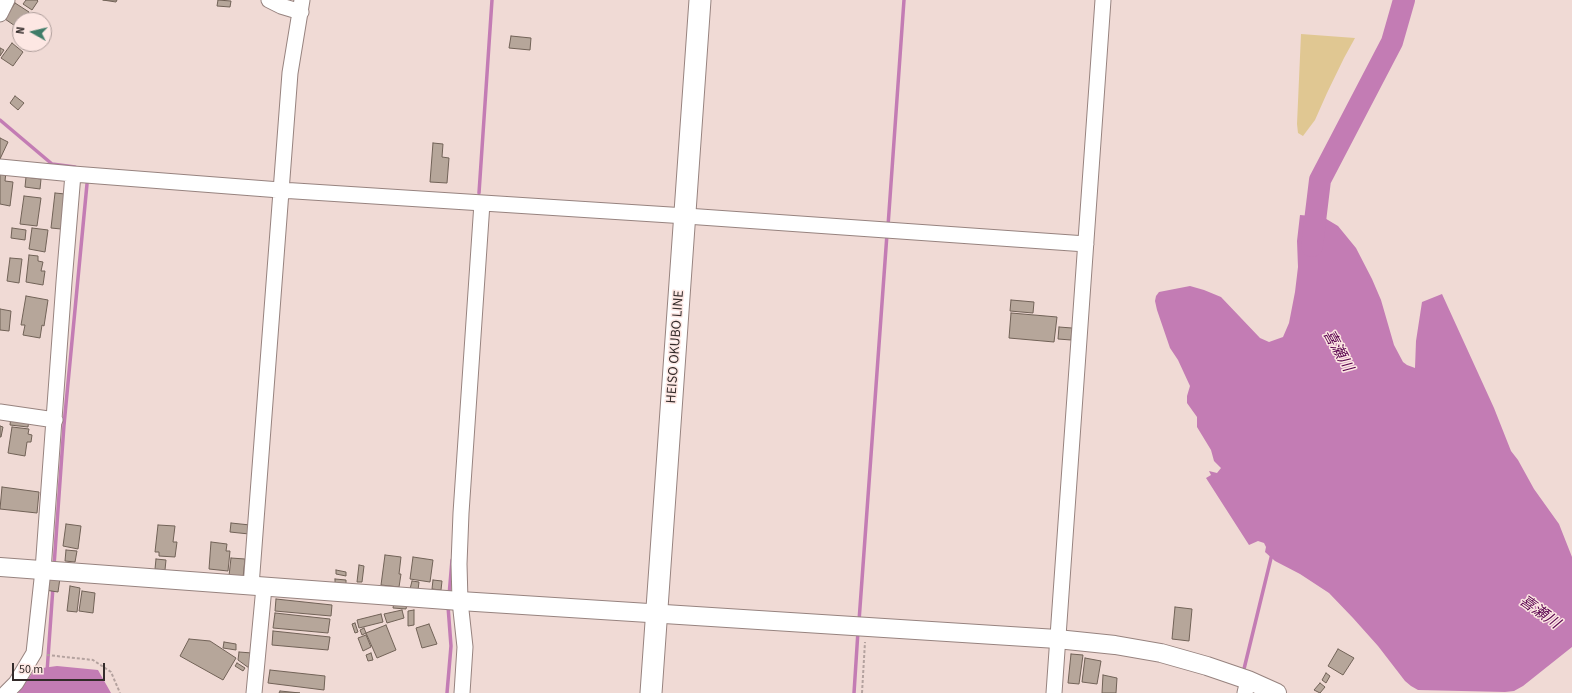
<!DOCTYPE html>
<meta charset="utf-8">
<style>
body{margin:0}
#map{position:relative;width:1572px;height:693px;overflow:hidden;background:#f0dad5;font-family:"Source Sans 3",sans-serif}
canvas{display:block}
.north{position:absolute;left:12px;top:12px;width:40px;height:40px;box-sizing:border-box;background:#fde7e3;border:1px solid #ac9c99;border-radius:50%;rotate:278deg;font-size:11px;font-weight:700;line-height:16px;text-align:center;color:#332b2a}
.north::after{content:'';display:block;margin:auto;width:14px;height:18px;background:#3f7c68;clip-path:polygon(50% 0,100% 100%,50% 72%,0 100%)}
.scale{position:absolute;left:12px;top:663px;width:93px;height:18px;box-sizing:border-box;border:2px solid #332b2a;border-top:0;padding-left:5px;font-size:12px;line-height:14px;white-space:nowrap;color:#332b2a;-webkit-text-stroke:3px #fde7e3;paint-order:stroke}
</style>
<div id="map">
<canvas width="1572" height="693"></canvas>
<div class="north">N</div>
<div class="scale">50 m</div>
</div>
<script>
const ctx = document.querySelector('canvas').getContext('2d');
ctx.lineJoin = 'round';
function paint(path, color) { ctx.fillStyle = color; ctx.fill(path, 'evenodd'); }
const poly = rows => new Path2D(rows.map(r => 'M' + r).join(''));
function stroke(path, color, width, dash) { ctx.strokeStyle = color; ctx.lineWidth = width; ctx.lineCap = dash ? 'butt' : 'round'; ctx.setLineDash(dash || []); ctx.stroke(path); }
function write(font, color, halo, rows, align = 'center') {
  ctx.font = font + ' "Source Sans 3","Noto Sans JP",sans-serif'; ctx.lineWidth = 3; ctx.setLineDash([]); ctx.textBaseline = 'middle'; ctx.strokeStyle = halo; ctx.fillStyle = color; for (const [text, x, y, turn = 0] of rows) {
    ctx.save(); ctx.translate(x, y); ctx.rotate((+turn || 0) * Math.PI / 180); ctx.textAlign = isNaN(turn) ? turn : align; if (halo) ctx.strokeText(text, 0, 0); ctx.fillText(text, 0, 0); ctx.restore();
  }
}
const green = poly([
 [1301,34,1355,38,1344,58,1327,93,1315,120,1303,136,1298,133,1297,124]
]);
const water = poly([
 [1300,215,1323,217,1338,226,1356,248,1372,279,1381,300,1394,345,1403,362,1407,365,1415,368,1416,341,1422,302,1442,294,1494,408,1511,451,1518,460,1534,489,1559,524,1572,557,1572,647,1523,686,1514,691,1505,692,1418,690,1411,686,1405,681,1378,646,1353,618,1329,593,1300,574,1275,561,1265,552,1266,547,1264,543,1258,541,1249,545,1206,478,1211,475,1209,471,1217,473,1221,468,1214,461,1211,450,1197,427,1197,417,1187,403,1187,396,1190,386,1178,360,1170,348,1157,310,1155,301,1156,296,1159,292,1190,286,1204,290,1221,297,1260,338,1269,342,1283,337,1289,323,1295,292,1298,267,1297,241],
 [57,666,98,670,111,693,18,693,35,669]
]);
const stream = poly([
 [0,120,52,164,75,167],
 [479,193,492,0],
 [888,226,904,0],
 [54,566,64,425,87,184],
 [449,596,452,560],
 [859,621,887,234],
 [47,672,53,587],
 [1243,673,1272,554],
 [447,693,451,646,448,606],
 [854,693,858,631]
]);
const river = poly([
 [1312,246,1320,180,1392,42,1404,0]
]);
const building = poly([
 [26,0,37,0,38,1,32,10,23,4,26,0],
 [103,0,117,0,116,2,103,0],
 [218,0,231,1,230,7,217,6,218,0],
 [15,3,29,12,24,20,20,20,18,28,5,19,15,3],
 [511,36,531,38,530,50,509,48,511,36],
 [12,43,23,52,13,66,1,58,12,43],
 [0,48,4,50,0,56,0,48],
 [15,96,24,103,18,110,10,103,15,96],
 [0,138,8,142,0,159,0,138],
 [433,143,443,144,442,157,449,158,447,183,430,182,433,143],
 [0,171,6,172,5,181,13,182,10,206,0,204,0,171],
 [26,177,41,179,40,189,25,187,26,177],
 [55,193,65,194,61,229,51,228,55,193],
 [24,196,41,198,37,226,20,224,24,196],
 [12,228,26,230,25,240,11,238,12,228],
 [32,228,48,230,45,252,29,249,32,228],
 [29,255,38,256,38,261,43,262,41,271,45,271,43,285,26,282,29,255],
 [10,258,22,259,19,283,7,281,10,258],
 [26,296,48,300,44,326,42,325,40,338,23,335,25,325,21,325,26,296],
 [1011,300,1034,302,1033,313,1010,311,1011,300],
 [0,309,11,311,9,331,0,330,0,309],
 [1011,313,1057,317,1054,342,1009,338,1011,313],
 [1059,327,1072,328,1071,340,1058,339,1059,327],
 [11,416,29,419,28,427,10,425,11,416],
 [0,426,3,427,1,437,0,437,0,426],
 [12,427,29,429,28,434,32,435,31,442,27,442,25,456,8,453,12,427],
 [2,487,39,492,37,513,0,509,2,487],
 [231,523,250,525,249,534,230,532,231,523],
 [66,524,81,526,78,549,63,546,66,524],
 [158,525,175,526,173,542,177,542,175,557,159,556,159,552,155,552,158,525],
 [211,542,227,544,226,551,230,551,228,571,209,569,211,542],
 [66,550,77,551,75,562,65,561,66,550],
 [385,555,401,557,399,574,401,574,399,587,381,585,385,555],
 [413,557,433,560,430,582,410,579,413,557],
 [231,558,245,559,243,578,229,576,231,558],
 [156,559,166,560,165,570,155,569,156,559],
 [359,565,364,566,362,582,357,582,359,565],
 [336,570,346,572,346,576,336,574,336,570],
 [47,577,60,578,58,592,45,590,47,577],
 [335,579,346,580,346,585,335,583,335,579],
 [433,580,442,581,441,590,432,589,433,580],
 [412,581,419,582,418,590,410,589,412,581],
 [70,586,80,588,77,612,67,611,70,586],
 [82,591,95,593,93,613,79,611,82,591],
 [276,599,332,605,331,616,275,611,276,599],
 [394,602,407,604,406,609,393,608,394,602],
 [1175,607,1192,609,1189,641,1172,639,1175,607],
 [402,610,404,618,387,623,384,614,402,610],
 [414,610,414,625,408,626,408,611,414,610],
 [275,613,330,619,328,633,273,628,275,613],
 [381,614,383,622,359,628,357,620,381,614],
 [355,623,358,632,355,633,352,624,355,623],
 [429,624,437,644,422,648,416,628,429,624],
 [386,625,396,650,377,658,366,633,386,625],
 [364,628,366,633,362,635,360,630,364,628],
 [273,631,330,637,328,650,272,645,273,631],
 [366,635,371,647,363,651,358,638,366,635],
 [189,639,210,641,236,658,223,680,180,656,189,639],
 [224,642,236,644,236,650,223,648,224,642],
 [1338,649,1354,658,1343,675,1328,666,1338,649],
 [239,652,252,653,249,668,238,660,239,652],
 [371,653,373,660,368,661,366,655,371,653],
 [1071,654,1083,655,1079,684,1068,683,1071,654],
 [1085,658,1101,661,1097,684,1082,682,1085,658],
 [237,663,245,668,243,671,235,666,237,663],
 [270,670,325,676,324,690,268,683,270,670],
 [1326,673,1330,676,1326,683,1322,680,1326,673],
 [1103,675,1117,678,1116,693,1102,693,1103,675],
 [1320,683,1325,687,1320,693,1314,690,1320,683],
 [280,691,300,693,279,693,280,691]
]);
const path = poly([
 [47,655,93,660,111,672,120,693],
 [862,693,865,642]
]);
const minor = poly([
 [269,0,281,6,301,12],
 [0,14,7,0],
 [0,167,73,174,280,190,686,216,1086,244],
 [0,412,55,420],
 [251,586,290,73,302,0],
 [6,693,16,683,34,653,43,570,64,282,73,174],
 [254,693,264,587],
 [462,693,465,647,460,601,459,564,461,513,482,203],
 [1054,693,1103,0],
 [1245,693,1248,680]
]);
const tertiary = poly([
 [0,567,460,601,1057,639,1115,645,1161,653,1207,666,1248,680,1277,693]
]);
const secondary = poly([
 [651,693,700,0]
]);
const streetNames = [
 ["HEISO OKUBO LINE",676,347,-86]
];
const waterNames = [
 ["喜瀬川",1337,351,61],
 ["喜瀬川",1539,613,36]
];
paint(green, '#e0c792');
paint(water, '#c37cb4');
stroke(stream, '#c37cb4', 3.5);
stroke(river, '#c37cb4', 22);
paint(building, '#b6a69a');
stroke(building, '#716257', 1);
stroke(minor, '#97837f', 17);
stroke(tertiary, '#97837f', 20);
stroke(secondary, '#97837f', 23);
stroke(path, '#b4a29f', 2, [3, 2]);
stroke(minor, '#fff', 15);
stroke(tertiary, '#fff', 18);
stroke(secondary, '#fff', 21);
write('14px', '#332b2a', '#fde7e3', streetNames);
write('italic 15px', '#58004d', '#fde7e3', waterNames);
</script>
